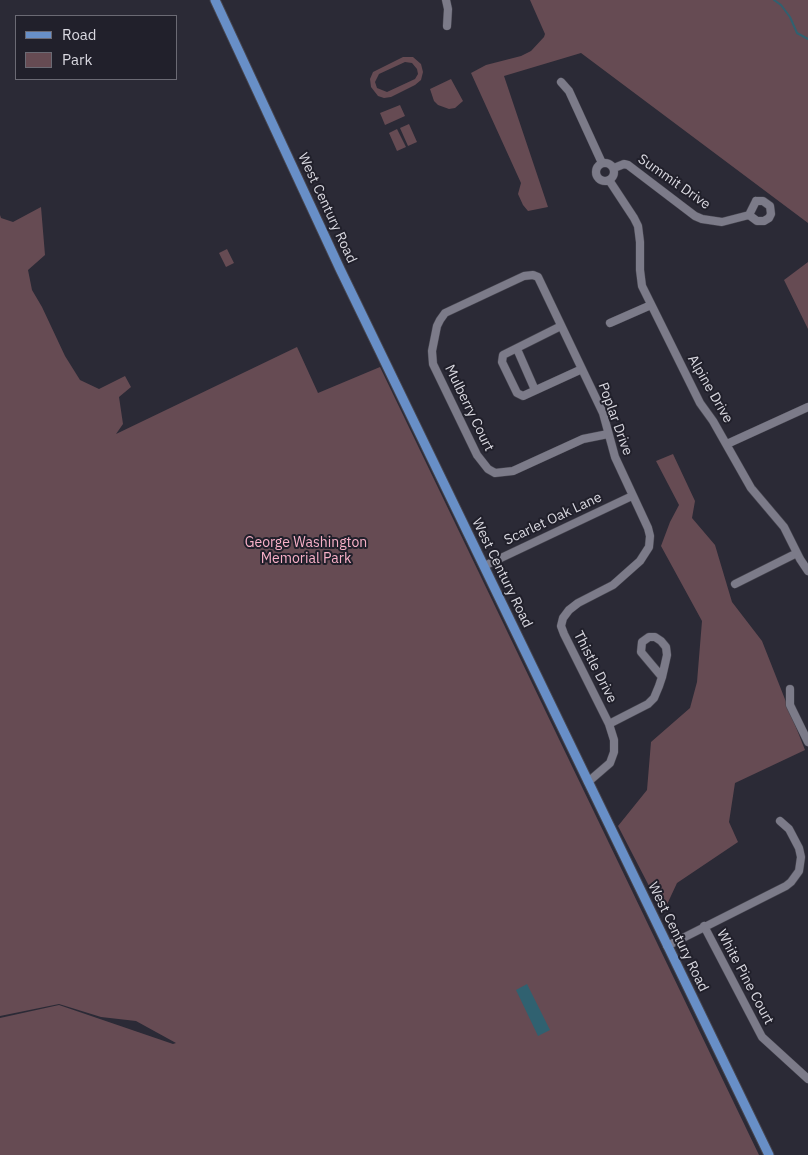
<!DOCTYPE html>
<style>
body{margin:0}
#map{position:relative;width:808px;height:1155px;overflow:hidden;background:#2b2a36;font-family:"IBM Plex Sans",sans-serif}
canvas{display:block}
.legend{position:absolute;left:15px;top:15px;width:162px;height:65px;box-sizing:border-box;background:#21202b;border:1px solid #6b6a74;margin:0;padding:6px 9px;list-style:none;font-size:15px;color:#dad9e1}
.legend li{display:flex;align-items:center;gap:10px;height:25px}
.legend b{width:25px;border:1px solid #6b6a74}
</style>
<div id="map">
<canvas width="808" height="1155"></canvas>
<ul class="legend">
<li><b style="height:6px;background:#688fc7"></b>Road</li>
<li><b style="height:14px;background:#664b53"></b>Park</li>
</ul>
</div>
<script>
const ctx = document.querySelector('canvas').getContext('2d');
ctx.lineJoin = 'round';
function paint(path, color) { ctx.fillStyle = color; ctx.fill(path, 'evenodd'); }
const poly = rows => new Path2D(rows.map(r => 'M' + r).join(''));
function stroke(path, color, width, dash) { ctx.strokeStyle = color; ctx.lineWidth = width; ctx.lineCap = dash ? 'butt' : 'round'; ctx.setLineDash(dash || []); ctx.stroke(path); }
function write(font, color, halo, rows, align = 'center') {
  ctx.font = font + ' "IBM Plex Sans",sans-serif'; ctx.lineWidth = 4; ctx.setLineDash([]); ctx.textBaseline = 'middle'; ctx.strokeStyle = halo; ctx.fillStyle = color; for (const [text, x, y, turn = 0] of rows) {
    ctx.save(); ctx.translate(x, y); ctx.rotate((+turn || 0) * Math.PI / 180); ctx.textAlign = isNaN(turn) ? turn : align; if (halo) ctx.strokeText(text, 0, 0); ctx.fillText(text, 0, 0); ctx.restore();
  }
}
const green = poly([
 [530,0,808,0,808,223,581,53,504,76,548,207,528,211,523,205,518,194,521,183,471,73,486,65,521,56,531,51,544,37,545,34],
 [403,57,413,57,421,64,423,72,421,80,415,85,391,97,384,98,378,96,371,87,370,79,373,72],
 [405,62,412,63,417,69,418,74,415,79,387,92,377,88,375,82,379,74],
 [451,79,463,101,455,108,449,109,438,105,434,101,430,89],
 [400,105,405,116,385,125,380,113],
 [409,124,417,142,408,146,400,128],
 [397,129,406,147,397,151,389,133],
 [41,207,45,255,28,270,32,290,42,307,65,356,80,380,99,389,125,376,131,387,119,397,123,424,116,434,297,347,318,393,380,367,759,1155,0,1155,0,1018,59,1005,173,1044,176,1043,136,1021,101,1017,59,1004,0,1016,0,215,1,218,13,222],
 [227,249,234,263,226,267,219,253],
 [808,262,808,329,784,280],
 [673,454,695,501,692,518,715,545,732,602,762,641,805,750,735,783,729,822,738,842,677,883,663,913,618,826,647,790,651,742,690,708,697,682,702,621,661,546,670,522,679,505,656,461]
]);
const water = poly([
 [527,984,550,1030,538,1036,516,990]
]);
const stream = poly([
 [774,0,781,5,790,17,797,33,808,39]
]);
const minor = poly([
 [446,0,448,9,447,26],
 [561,82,569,91,602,163],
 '596 172a9 9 0 1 1 18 0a9 9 0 1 1-18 0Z',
 [614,168,624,164,628,165,695,216,702,219,722,222,749,215],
 [609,180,634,218,638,226,640,242,640,270,642,286,700,403,713,421,751,488,784,527,800,559,808,571],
 [756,201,763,201,770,206,771,214,769,218,764,221,757,221,749,215,756,201],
 [610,323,651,305],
 [561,326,503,355,502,362,517,393,523,396,582,369],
 [517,349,535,390],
 [727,444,808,407],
 [484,566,632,496],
 [735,584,797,553],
 [790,689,790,705,808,742],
 [609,724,648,704,654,698,659,686,662,677,665,664,667,655,666,647,661,641,655,637,649,637,642,642,641,652,662,677],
 [588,782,610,763,614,752,614,740,609,724,564,634,561,626,563,618,569,610,578,603,613,585,640,561,649,547,650,536,648,528,615,457,603,413,538,277,533,275,524,276,445,313,440,320,437,326,432,351,433,364,477,455,488,469,495,473,513,471,583,439,608,434],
 [704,926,762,1037,808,1079],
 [667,946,786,886,791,882,799,871,801,857,799,848,789,829,780,821]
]);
const major = poly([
 [215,0,340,269,769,1155]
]);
const streetNames = [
 ["Summit Drive",674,182,35],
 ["West Century Road",327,208,65],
 ["Alpine Drive",710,389,60],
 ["Mulberry Court",469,408,64],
 ["Poplar Drive",615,419,70],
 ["Scarlet Oak Lane",553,519,-25],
 ["West Century Road",502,573,64],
 ["Thistle Drive",595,667,63],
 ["West Century Road",678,937,64],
 ["White Pine Court",745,977,62]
];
const parkNames = [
 ["George Washington",306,543],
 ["Memorial Park",306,559]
];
paint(green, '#664b53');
paint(water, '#306170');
stroke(stream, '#306170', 2);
stroke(minor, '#474650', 9);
stroke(major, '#474650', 11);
stroke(minor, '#7c7b89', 8);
stroke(major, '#688fc7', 9);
write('14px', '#dad9e1', '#21202b', streetNames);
write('14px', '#f9b1c8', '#21202b', parkNames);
</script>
